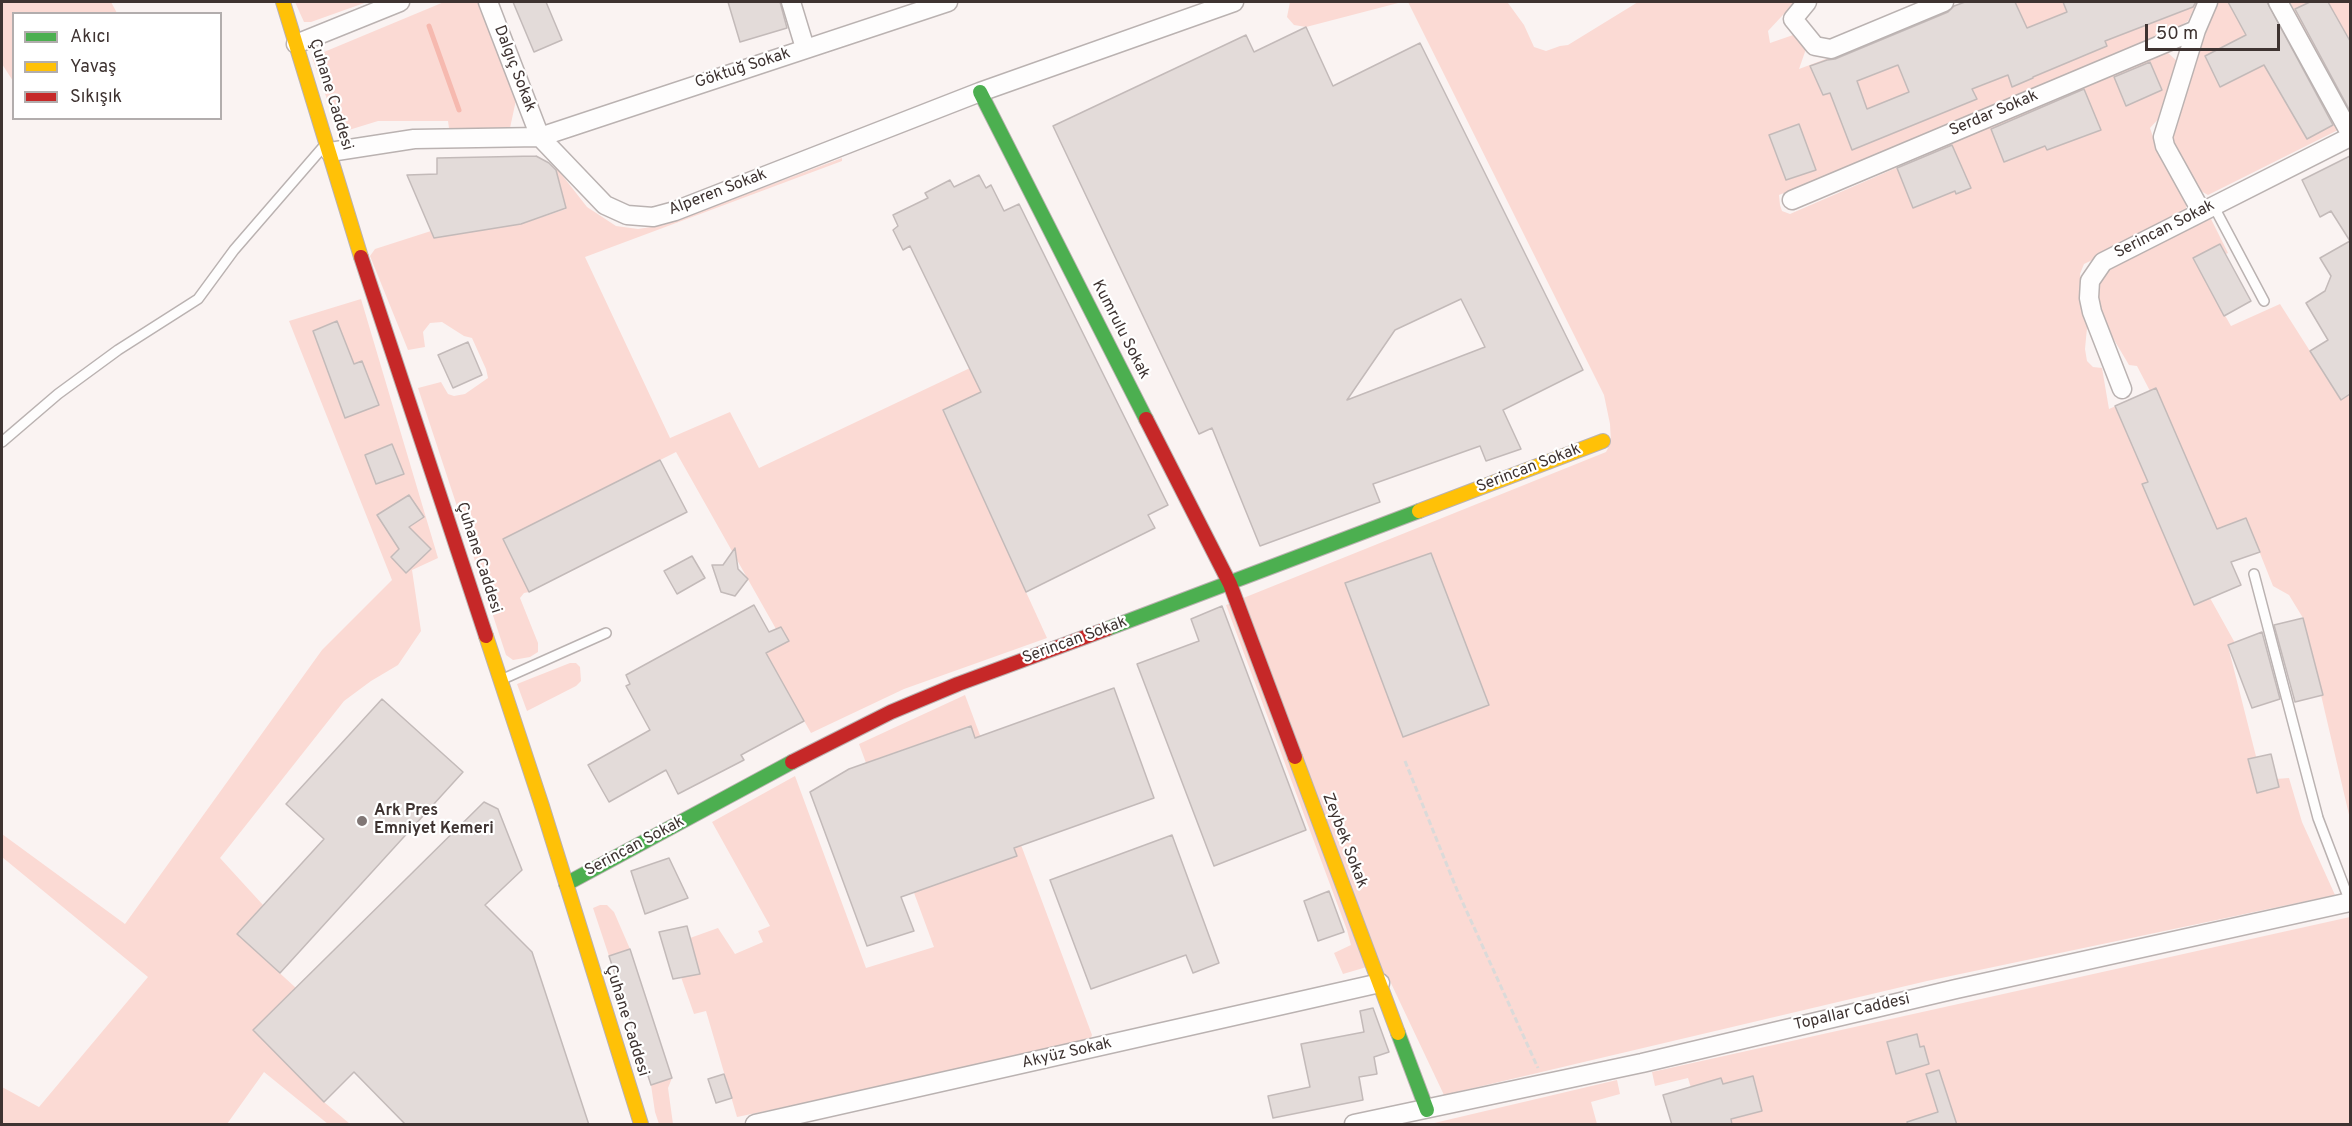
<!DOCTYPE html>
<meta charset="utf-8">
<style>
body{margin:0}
#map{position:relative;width:2352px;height:1126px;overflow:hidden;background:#faf3f2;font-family:Overpass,sans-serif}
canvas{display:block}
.frame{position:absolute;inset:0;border:3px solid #3e3331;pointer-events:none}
.legend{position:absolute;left:12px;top:12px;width:210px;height:108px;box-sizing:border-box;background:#fff;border:2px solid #b2adad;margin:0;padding:8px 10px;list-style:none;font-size:18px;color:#3e3331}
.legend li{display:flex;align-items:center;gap:12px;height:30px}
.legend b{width:30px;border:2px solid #b2adad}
.scale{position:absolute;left:2145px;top:24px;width:135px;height:27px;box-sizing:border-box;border:3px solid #3e3331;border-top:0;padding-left:8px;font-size:18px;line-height:21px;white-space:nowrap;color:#3e3331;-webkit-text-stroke:4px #fff;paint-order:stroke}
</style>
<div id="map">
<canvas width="2352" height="1126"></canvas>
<div class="frame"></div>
<ul class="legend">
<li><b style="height:8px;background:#4caf50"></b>Akıcı</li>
<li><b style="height:8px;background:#ffc107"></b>Yavaş</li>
<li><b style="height:8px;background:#c62828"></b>Sıkışık</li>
</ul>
<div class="scale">50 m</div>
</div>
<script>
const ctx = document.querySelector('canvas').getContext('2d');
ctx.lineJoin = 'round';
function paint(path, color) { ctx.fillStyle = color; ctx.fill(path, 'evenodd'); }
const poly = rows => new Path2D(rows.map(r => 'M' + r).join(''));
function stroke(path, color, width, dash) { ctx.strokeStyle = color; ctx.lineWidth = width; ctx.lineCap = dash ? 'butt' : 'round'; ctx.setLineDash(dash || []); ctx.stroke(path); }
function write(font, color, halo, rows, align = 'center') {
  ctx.font = font + ' Overpass,sans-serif'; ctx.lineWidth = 4.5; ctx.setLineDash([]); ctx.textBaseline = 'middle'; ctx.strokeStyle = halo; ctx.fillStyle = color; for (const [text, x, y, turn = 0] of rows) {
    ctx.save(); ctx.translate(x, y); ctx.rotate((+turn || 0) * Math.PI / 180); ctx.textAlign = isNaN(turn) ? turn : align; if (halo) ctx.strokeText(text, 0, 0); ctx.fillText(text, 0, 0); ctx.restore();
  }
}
const green = poly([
 [2,2,111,2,117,13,14,14,13,81,2,64],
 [295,2,367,2,311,22,304,22],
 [444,2,478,2,516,100,510,128,449,128,448,121,378,121,339,133,312,57],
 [1290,2,1402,2,1306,27,1294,25,1287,17],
 [1408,2,1508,3,1524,25,1534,47,1546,51,1560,46,1568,45,1638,2,1795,2,1768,31,1770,43,1796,34,1806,49,1799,69,1874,41,1965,2,2197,2,2188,21,2177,28,1779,195,1780,205,1782,211,1790,214,2158,54,2167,52,2178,62,2163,114,2150,128,2153,137,2187,195,2186,210,2179,218,2084,264,2080,274,2088,317,2085,349,2087,361,2093,367,2102,368,2109,409,2150,391,2137,366,2129,365,2104,323,2096,286,2111,264,2211,219,2228,253,2226,254,2220,244,2193,259,2231,326,2280,304,2341,400,2350,394,2350,819,2303,618,2289,595,2273,586,2246,518,2217,529,2241,585,2210,598,2235,643,2228,646,2262,780,2289,778,2302,822,2335,895,1927,981,1444,1095,1389,979,1370,966,1343,974,1334,953,1351,945,1347,930,1226,605,1606,452,1611,442,1610,424,1604,395],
 [2218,2,2267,2,2340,129,2208,195,2199,190,2172,145,2172,135,2197,55],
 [2290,2,2350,2,2350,118],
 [842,158,842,161,585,257,670,438,730,412,759,468,970,368,981,392,943,410,1047,638,904,689,811,733,766,654,788,641,781,627,776,629,676,452,504,539,529,592,524,593,520,598,538,643,538,652,530,657,513,660,506,655,418,388,441,382,448,394,454,396,465,394,488,378,486,369,472,338,464,336,442,322,430,323,423,332,425,347,408,350,370,256,375,249,431,231,434,238,521,224,566,209,555,166,587,207,616,226,638,229,664,225],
 [361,299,438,558,412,570,421,631,398,665,371,681,344,701,220,858,263,905,237,934,296,988,253,1030,324,1102,350,1124,328,1124,264,1072,227,1124,2,1124,2,1087,39,1107,148,977,2,857,2,834,125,924,322,650,392,580,289,321],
 [570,663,576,663,580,667,581,681,576,686,527,711,517,684],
 [965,695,1092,1035,1089,1042,1077,1046,737,1117,706,1011,694,1014,681,977,700,974,690,938,718,928,735,954,763,942,758,931,770,926,712,822,795,776,866,968,934,947,859,744],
 [970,726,1017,856,923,889,876,759],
 [600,905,607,905,614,912,630,949,609,956,593,908],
 [2350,917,2350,1124,1702,1124,1688,1078,1655,1086,1652,1072],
 [672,1078,668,1088,673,1124,659,1124,655,1112,651,1085],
 [1617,1080,1620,1094,1591,1102,1597,1124,1430,1124]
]);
const stream = poly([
 [429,26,459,110]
]);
const building = poly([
 [513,2,546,2,562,40,534,52,513,2],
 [728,2,780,2,787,28,740,42,728,2],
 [1965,2,2015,2,2027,28,2067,12,2063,2,2196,2,2193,7,2105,41,2107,46,2033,77,2033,78,2012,87,2008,75,1972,89,1977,99,1852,150,1830,93,1823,95,1810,66,1827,60,1835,59,1948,12,1954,6,1965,2],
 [1898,65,1909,92,1867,109,1857,81,1898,65],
 [2228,2,2267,2,2333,125,2307,139,2264,65,2220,87,2205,56,2246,35,2228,2],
 [2310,2,2328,2,2350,41,2350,111,2295,9,2310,2],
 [1306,27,1333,86,1420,43,1583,370,1503,410,1521,449,1486,461,1480,446,1373,484,1380,502,1260,546,1212,428,1199,434,1053,126,1246,35,1254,52,1306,27],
 [1461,299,1485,347,1347,400,1395,330,1461,299],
 [2150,62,2162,90,2126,106,2114,77,2150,62],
 [2084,89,2101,130,2047,150,2045,146,2004,162,1991,129,2084,89],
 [1799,124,1816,170,1786,180,1769,135,1799,124],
 [1952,145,1971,188,1956,194,1955,191,1913,208,1897,168,1952,145],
 [536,156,549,163,556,170,566,208,521,224,434,238,407,175,437,174,437,158,536,156],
 [2350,156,2350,394,2341,400,2310,351,2328,340,2306,303,2325,291,2331,276,2320,258,2350,241,2331,211,2320,217,2302,180,2350,156],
 [979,175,986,188,991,185,1004,211,1019,204,1168,505,1148,515,1155,528,1026,592,943,410,981,392,910,246,903,250,893,230,898,226,893,215,928,198,925,193,950,180,954,187,979,175],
 [2220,244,2251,301,2224,316,2193,258,2220,244],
 [337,321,354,364,362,361,379,405,345,418,313,331,337,321],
 [468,342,482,375,453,388,438,355,468,342],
 [2156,388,2217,529,2246,518,2260,552,2231,562,2241,585,2194,605,2142,484,2148,482,2115,406,2156,388],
 [392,444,404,474,376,484,365,455,392,444],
 [660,460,687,512,529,592,503,539,660,460],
 [409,495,424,517,409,527,431,549,406,573,391,557,399,549,377,515,409,495],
 [735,548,738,569,748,579,735,596,721,592,712,565,723,565,735,548],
 [1431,553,1489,705,1403,737,1345,583,1431,553],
 [692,556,705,578,677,594,664,571,692,556],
 [754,605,769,632,781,627,789,641,766,653,804,721,741,755,744,760,678,794,666,770,609,802,588,765,650,730,626,686,630,684,626,675,754,605],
 [1222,606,1306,830,1214,866,1137,664,1199,641,1191,619,1222,606],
 [2303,618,2323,695,2295,702,2274,625,2303,618],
 [2262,632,2280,699,2252,708,2228,645,2262,632],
 [1114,688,1154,798,1014,848,1017,856,901,897,914,931,867,946,810,792,849,769,971,726,975,738,1114,688],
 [382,699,463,772,280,973,237,934,324,839,286,804,382,699],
 [2271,754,2279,787,2257,793,2248,759,2271,754],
 [484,802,498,809,522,870,485,905,532,952,589,1125,406,1125,354,1072,324,1102,253,1030,484,802],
 [1172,835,1219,963,1193,973,1186,955,1091,989,1050,880,1172,835],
 [669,858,688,898,645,914,631,871,669,858],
 [1329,891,1344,932,1318,941,1304,901,1329,891],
 [687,926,700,974,673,979,659,932,687,926],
 [630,949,672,1078,651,1085,609,956,630,949],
 [1373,1008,1389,1052,1374,1057,1377,1074,1359,1077,1363,1100,1273,1118,1268,1096,1310,1087,1301,1044,1364,1032,1360,1011,1373,1008],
 [1917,1034,1920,1047,1924,1046,1929,1064,1896,1074,1887,1042,1917,1034],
 [1939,1070,1957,1125,1908,1125,1907,1122,1938,1112,1926,1074,1939,1070],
 [724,1074,732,1098,716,1103,708,1079,724,1074],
 [1753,1076,1762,1111,1731,1119,1732,1125,1672,1125,1663,1095,1721,1078,1723,1084,1753,1076]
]);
const path = poly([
 [1405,761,1457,890,1538,1068]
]);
const lane = poly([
 [2213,205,2264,301],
 [2,442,58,394,118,350,198,299,234,250,324,146],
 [2254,574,2318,818,2350,902],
 [503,679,606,633]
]);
const street = poly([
 [488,2,540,137,605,205,627,215,653,217,675,211,980,92,1234,2],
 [791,2,805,48],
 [1807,2,1793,19,1815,46,1831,49,1944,2],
 [2278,2,2350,133],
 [296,44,400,2],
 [330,152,414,139,540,137,948,2],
 [1792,200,2196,30],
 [2201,211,2165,146,2163,137,2196,30,2208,2],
 [2122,389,2092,312,2089,298,2090,281,2103,262,2350,137],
 [755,1124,1380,983],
 [1354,1124,1642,1063,1956,989,2350,902]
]);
const fast = poly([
 [980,92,1146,419],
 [1107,629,1419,511],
 [566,884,792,762],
 [1398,1033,1427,1110]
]);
const slow = poly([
 [283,2,361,257],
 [1419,511,1603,441],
 [486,636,542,806,641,1124],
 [1295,757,1398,1033]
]);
const jam = poly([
 [361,257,486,636],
 [1146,419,1230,584,1295,757],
 [792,762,891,712,958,684,1107,629]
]);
const markers = [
 [362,821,6,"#807675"]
];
const streetNames = [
 ["Dalgıç Sokak",514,69,69],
 ["Göktuğ Sokak",743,69,-18],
 ["Çuhane Caddesi",330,95,73],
 ["Serdar Sokak",1994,114,-23],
 ["Alperen Sokak",718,193,-21],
 ["Serincan Sokak",2165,230,-27],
 ["Kumrulu Sokak",1120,330,63],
 ["Serincan Sokak",1529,469,-21],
 ["Çuhane Caddesi",478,558,72],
 ["Serincan Sokak",1075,641,-20],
 ["Zeybek Sokak",1344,841,69],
 ["Serincan Sokak",635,847,-28],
 ["Topallar Caddesi",1852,1013,-13],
 ["Çuhane Caddesi",626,1021,73],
 ["Akyüz Sokak",1067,1054,-13]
];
const poiNames = [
 ["Ark Pres",374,812],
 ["Emniyet Kemeri",374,830]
];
paint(green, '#fbdad4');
stroke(stream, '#f6b9af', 5);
paint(building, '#e3dbd9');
stroke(building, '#c3bab9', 1.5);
stroke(lane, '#bab2b1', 12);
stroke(street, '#bab2b1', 21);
stroke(fast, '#bab2b1', 16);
stroke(slow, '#bab2b1', 16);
stroke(jam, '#bab2b1', 16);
stroke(path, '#dbdad9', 3, [6, 3]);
stroke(lane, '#fefdfd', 9);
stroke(street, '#fefdfd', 18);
stroke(fast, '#4caf50', 14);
stroke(slow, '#ffc107', 14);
stroke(jam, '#c62828', 14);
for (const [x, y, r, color] of markers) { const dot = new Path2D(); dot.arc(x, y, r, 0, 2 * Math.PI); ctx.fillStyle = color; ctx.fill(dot); stroke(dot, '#fff', 2); }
write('16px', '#3e3331', '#fff', streetNames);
write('bold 16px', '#3e3331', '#fff', poiNames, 'left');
</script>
